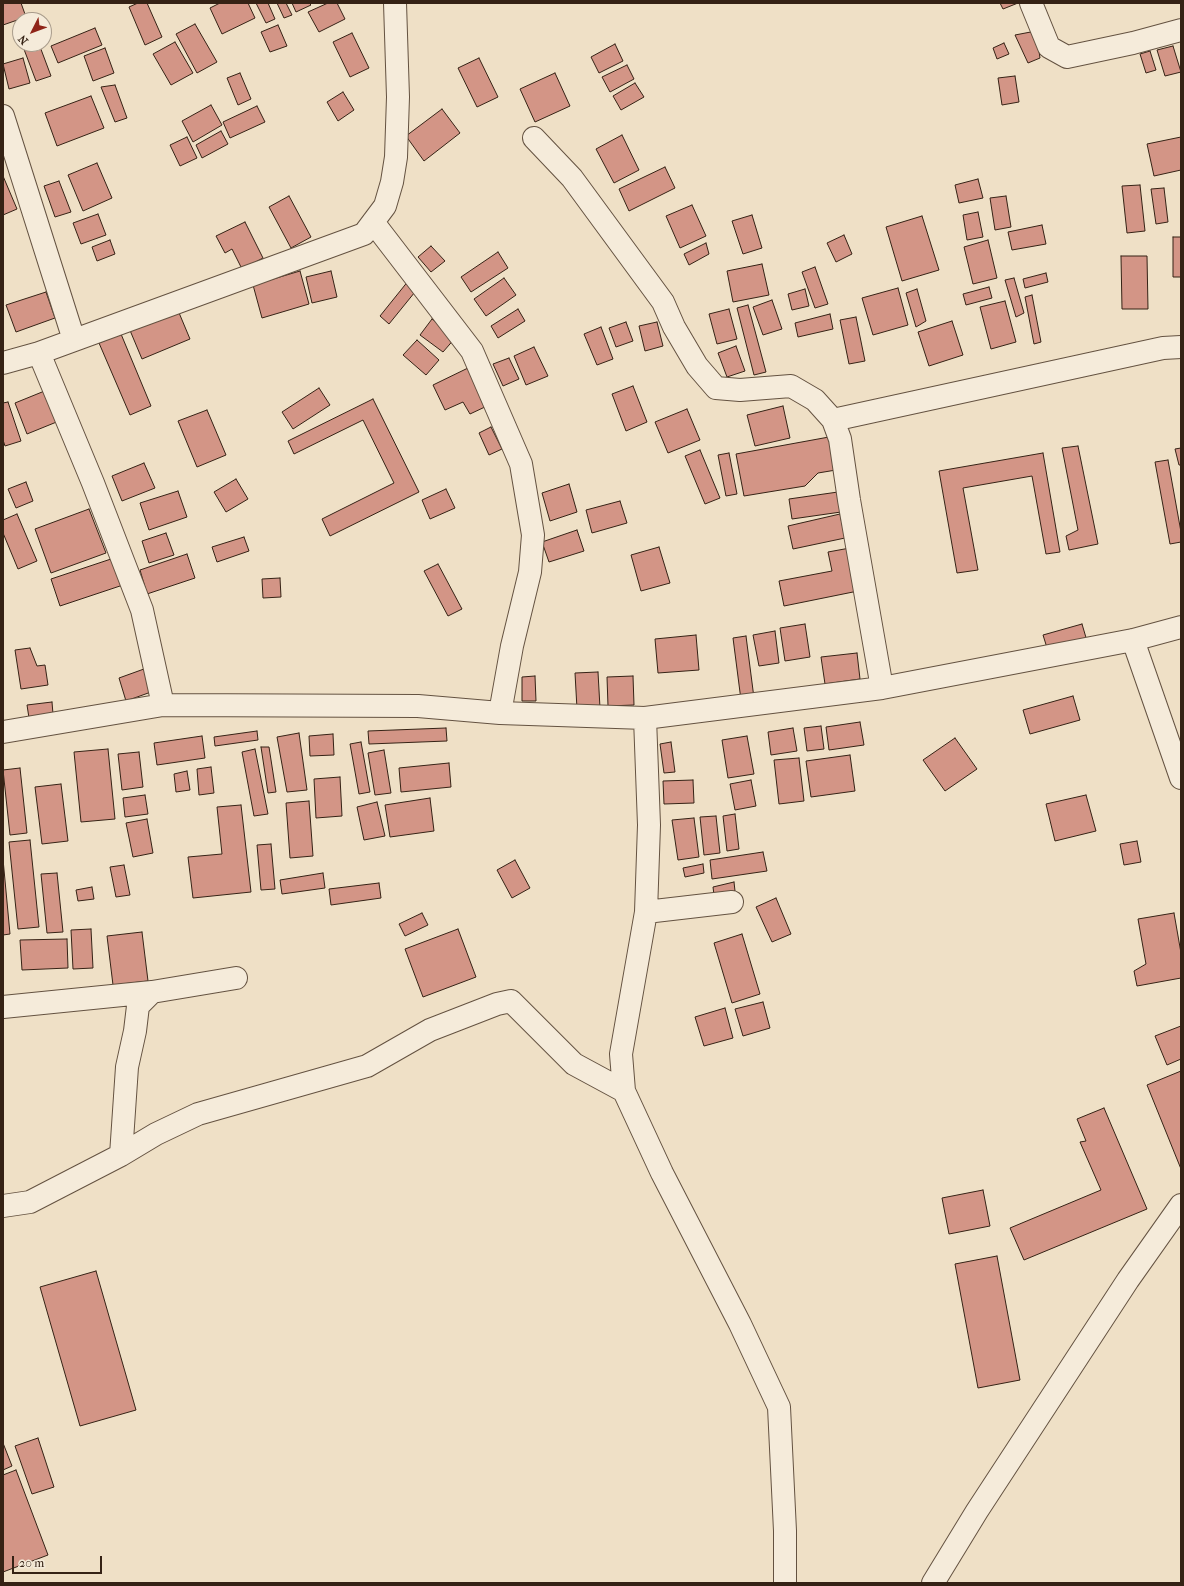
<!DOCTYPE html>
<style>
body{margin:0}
#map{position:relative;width:1184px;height:1586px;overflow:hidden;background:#efe0c6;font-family:"IM FELL French Canon",serif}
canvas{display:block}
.frame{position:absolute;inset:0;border:4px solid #352215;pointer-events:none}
.north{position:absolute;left:12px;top:12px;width:40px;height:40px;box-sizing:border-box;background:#f5ebda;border:1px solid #a89b8b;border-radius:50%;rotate:228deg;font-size:11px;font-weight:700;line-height:16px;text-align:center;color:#352215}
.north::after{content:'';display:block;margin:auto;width:14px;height:18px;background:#8f2418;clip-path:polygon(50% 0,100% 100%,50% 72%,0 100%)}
.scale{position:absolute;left:12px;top:1556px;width:90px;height:18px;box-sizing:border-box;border:2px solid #352215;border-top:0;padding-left:5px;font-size:12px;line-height:14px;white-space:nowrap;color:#352215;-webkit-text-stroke:3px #f5ebda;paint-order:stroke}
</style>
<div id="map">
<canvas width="1184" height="1586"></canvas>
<div class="frame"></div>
<div class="north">N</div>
<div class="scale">20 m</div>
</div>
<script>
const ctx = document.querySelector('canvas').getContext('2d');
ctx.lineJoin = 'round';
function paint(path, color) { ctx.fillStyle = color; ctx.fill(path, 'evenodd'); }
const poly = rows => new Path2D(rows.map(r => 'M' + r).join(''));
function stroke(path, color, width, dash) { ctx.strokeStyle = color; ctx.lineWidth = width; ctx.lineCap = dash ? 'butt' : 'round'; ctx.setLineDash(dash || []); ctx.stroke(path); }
const building = poly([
 [3,3,21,3,26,17,3,25,3,3],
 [138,3,147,3,162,37,145,45,129,7,138,3],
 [220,3,248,3,255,18,222,34,210,8,220,3],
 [256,3,268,3,275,19,266,23,256,3],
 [277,3,286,3,292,15,284,18,277,3],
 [292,3,309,3,311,5,296,12,292,3],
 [328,3,337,3,345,19,319,32,308,12,328,3],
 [1000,3,1018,3,1003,9,1000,3],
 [195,24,217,62,197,73,176,34,195,24],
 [278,25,287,46,270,52,261,32,278,25],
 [95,28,102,45,58,63,51,46,95,28],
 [1036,31,1040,58,1028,63,1015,35,1036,31],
 [352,33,369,68,350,77,333,42,352,33],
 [175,42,193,73,171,85,153,54,175,42],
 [1004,43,1009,54,997,59,993,48,1004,43],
 [22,44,39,44,51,76,36,81,22,44],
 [615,44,623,61,599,73,591,57,615,44],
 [1173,46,1181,72,1165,76,1157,50,1173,46],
 [105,48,114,73,93,81,84,56,105,48],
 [1150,51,1156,70,1146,73,1140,54,1150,51],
 [23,58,30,83,9,89,3,64,23,58],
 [479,58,498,97,477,107,458,68,479,58],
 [627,65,634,79,610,92,602,77,627,65],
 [240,73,251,99,238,105,227,78,240,73],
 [555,73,570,106,535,122,520,89,555,73],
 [1015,76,1019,102,1002,105,998,78,1015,76],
 [635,83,644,97,621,110,613,96,635,83],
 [115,85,127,118,115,122,101,87,115,85],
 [343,92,354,110,338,121,327,102,343,92],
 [91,96,104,128,57,146,45,113,91,96],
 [211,105,222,125,193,142,182,121,211,105],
 [257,106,265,122,230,138,223,122,257,106],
 [442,109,460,133,424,161,406,136,442,109],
 [221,131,228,144,202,158,196,145,221,131],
 [622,135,639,170,614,183,596,149,622,135],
 [187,137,197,158,180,166,170,145,187,137],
 [1181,137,1181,170,1154,176,1147,144,1181,137],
 [97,163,112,198,83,211,68,175,97,163],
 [665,167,675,188,629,211,619,189,665,167],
 [3,176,17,209,3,215,3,176],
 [978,179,983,198,959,203,955,185,978,179],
 [59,181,71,212,55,217,44,186,59,181],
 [1140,185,1145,231,1127,233,1122,186,1140,185],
 [1164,188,1168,222,1156,224,1151,189,1164,188],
 [289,196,311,237,291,248,269,207,289,196],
 [1006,196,1011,227,995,230,990,198,1006,196],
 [692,205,706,236,680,248,666,216,692,205],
 [978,212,983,237,967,240,963,215,978,212],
 [98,214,106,235,81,244,73,223,98,214],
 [752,215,762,248,743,254,732,221,752,215],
 [922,216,939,270,902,281,886,227,922,216],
 [245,222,263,258,242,269,232,249,225,253,216,236,245,222],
 [1042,225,1046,244,1012,250,1008,232,1042,225],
 [844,235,852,254,836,262,827,243,844,235],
 [1173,237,1181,237,1181,277,1173,277,1173,237],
 [110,240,115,254,97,261,92,247,110,240],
 [988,240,997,278,973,284,964,247,988,240],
 [706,243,709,254,689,265,684,254,706,243],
 [431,246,445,261,431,272,418,257,431,246],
 [498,252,508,268,471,292,461,277,498,252],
 [1121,256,1147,256,1148,309,1122,309,1121,256],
 [762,264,769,295,733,302,727,271,762,264],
 [815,267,828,304,815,308,802,272,815,267],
 [300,271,309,304,262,318,253,285,300,271],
 [331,271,337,297,312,303,306,277,331,271],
 [1046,273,1048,282,1025,288,1023,279,1046,273],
 [504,278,516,295,486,316,474,299,504,278],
 [1014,278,1024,313,1016,317,1005,280,1014,278],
 [409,280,419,287,389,324,380,316,409,280],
 [989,287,992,298,966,305,963,294,989,287],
 [898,288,908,325,873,335,862,298,898,288],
 [805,289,809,306,792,310,788,294,805,289],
 [917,289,926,321,916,327,906,293,917,289],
 [46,292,55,318,16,332,6,305,46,292],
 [1032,295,1041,342,1034,344,1025,297,1032,295],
 [772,300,782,329,763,335,753,307,772,300],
 [1005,301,1016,342,991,349,980,307,1005,301],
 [748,305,766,372,754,375,737,308,748,305],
 [177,308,190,339,142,359,129,328,177,308],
 [518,309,525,321,498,338,491,326,518,309],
 [729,309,737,339,717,344,709,314,729,309],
 [830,314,833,329,798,337,795,323,830,314],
 [856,317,865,361,849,364,840,320,856,317],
 [432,319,456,337,443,352,420,335,432,319],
 [952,321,963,355,929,366,918,332,952,321],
 [626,322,633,341,616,347,609,328,626,322],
 [657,322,663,346,645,351,639,326,657,322],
 [601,327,613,359,597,365,584,334,601,327],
 [121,334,151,406,130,415,99,343,121,334],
 [417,340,439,360,426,375,403,355,417,340],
 [736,346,745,371,727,377,718,353,736,346],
 [534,347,548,376,526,385,514,356,534,347],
 [509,358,519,379,503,386,493,364,509,358],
 [468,368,487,406,470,414,463,402,445,410,433,385,468,368],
 [633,386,647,422,626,431,612,394,633,386],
 [319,388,330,405,293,429,282,412,319,388],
 [47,390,59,421,27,434,15,403,47,390],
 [373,399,419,492,330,536,322,519,394,483,363,420,294,454,288,441,373,399],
 [8,402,21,441,5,446,3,440,3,403,8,402],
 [783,406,790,438,755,446,747,415,783,406],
 [687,409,700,440,668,453,655,422,687,409],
 [207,410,226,455,197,467,178,421,207,410],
 [491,427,502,449,489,455,479,433,491,427],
 [829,437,836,470,818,473,805,486,744,496,736,454,829,437],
 [1078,446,1098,544,1069,550,1066,536,1078,530,1062,448,1078,446],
 [1181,448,1181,465,1179,465,1175,449,1181,448],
 [700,450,720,498,705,504,685,456,700,450],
 [729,453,737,494,726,496,718,455,729,453],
 [1043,453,1060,552,1046,554,1032,476,963,488,978,570,957,573,939,471,1043,453],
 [1168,460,1181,532,1181,542,1170,544,1155,462,1168,460],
 [144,463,155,488,122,501,112,476,144,463],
 [236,479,248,499,226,512,214,492,236,479],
 [26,482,33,501,16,508,8,489,26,482],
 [569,484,577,512,550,521,542,493,569,484],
 [446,489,455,508,430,519,422,500,446,489],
 [178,491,187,517,149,530,140,503,178,491],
 [838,492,841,512,792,519,789,499,838,492],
 [620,501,627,523,592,533,586,510,620,501],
 [89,509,106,553,51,573,35,529,89,509],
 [17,514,37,561,18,569,3,533,3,520,17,514],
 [840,514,845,538,793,549,788,526,840,514],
 [577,530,584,551,549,562,542,542,577,530],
 [166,533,174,555,149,563,142,541,166,533],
 [244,537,249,551,217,562,212,547,244,537],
 [659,547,670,583,641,591,631,555,659,547],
 [850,548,858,591,784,606,779,581,832,571,828,552,850,548],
 [187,554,195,578,147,594,140,570,187,554],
 [114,558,123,585,60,606,51,579,114,558],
 [438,564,462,609,448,616,424,571,438,564],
 [280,578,281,597,263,598,262,579,280,578],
 [805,624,810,657,785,661,780,628,805,624],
 [1082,624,1087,641,1048,651,1043,635,1082,624],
 [775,631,779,663,759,666,753,635,775,631],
 [696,635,699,670,658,673,655,639,696,635],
 [746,636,754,698,741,700,733,638,746,636],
 [30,648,37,666,45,665,48,685,21,689,15,650,30,648],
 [857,653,860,679,825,684,821,657,857,653],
 [144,669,151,692,126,701,119,678,144,669],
 [598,672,600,708,577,709,575,673,598,672],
 [535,676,536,701,522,701,522,677,535,676],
 [633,676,634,705,608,706,607,677,633,676],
 [1073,696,1080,720,1030,734,1023,710,1073,696],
 [52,702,53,714,29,718,27,705,52,702],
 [860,722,864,745,829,750,826,727,860,722],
 [821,726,824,749,807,751,804,728,821,726],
 [446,728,447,741,369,744,368,731,446,728],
 [793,728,797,751,771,755,768,732,793,728],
 [257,731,258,740,215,746,214,737,257,731],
 [299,733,307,790,287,792,277,737,299,733],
 [333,734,334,755,310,756,309,736,333,734],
 [202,736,205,758,157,765,154,743,202,736],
 [747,736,754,774,728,778,722,740,747,736],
 [955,738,977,769,945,791,923,760,955,738],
 [361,742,370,792,359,794,350,744,361,742],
 [671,742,675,772,664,773,660,744,671,742],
 [261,747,269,747,276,792,268,793,261,747],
 [108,749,115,819,81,822,74,752,108,749],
 [255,749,268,814,254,816,242,752,255,749],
 [384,750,391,793,375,795,368,753,384,750],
 [139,752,143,787,122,790,118,754,139,752],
 [850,755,855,791,811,797,806,761,850,755],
 [799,758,804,801,779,804,774,760,799,758],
 [449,763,451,787,401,792,399,768,449,763],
 [211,767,214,793,199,795,197,769,211,767],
 [20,768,27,833,10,835,3,770,20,768],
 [187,771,190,790,176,792,174,774,187,771],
 [340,777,342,816,316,818,314,779,340,777],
 [693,780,694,803,664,804,663,781,693,780],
 [751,780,756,806,735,810,730,784,751,780],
 [61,784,68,841,42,844,35,787,61,784],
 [145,795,148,814,125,817,123,798,145,795],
 [1086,795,1096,831,1055,841,1046,804,1086,795],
 [430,798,434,831,390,837,385,805,430,798],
 [309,801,313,856,290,858,286,803,309,801],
 [377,802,385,836,364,840,357,807,377,802],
 [241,805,251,892,193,898,188,857,222,854,217,807,241,805],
 [735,814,739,849,727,851,723,816,735,814],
 [716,816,720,853,704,855,700,817,716,816],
 [694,818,699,857,678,860,672,820,694,818],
 [147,819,153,853,133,857,126,823,147,819],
 [30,840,39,927,18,929,9,842,30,840],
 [1137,841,1141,862,1124,865,1120,844,1137,841],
 [271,844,275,889,261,890,257,845,271,844],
 [763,852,767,871,712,879,710,860,763,852],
 [3,859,10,934,3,935,3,859],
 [515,860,530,888,512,898,497,870,515,860],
 [703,864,704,873,685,877,683,868,703,864],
 [124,865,130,895,116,897,110,867,124,865],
 [57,873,63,932,47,933,41,874,57,873],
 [323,873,325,888,282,894,280,880,323,873],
 [734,882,735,891,714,895,713,887,734,882],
 [379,883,381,898,331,905,329,889,379,883],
 [92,887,94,899,78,901,76,890,92,887],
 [776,898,791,934,772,942,756,907,776,898],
 [422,913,428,925,405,936,399,924,422,913],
 [1174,913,1181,953,1181,978,1137,986,1134,971,1146,964,1138,919,1174,913],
 [91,929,93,968,73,969,71,930,91,929],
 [458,929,476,977,423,997,405,949,458,929],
 [142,932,148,981,113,985,107,936,142,932],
 [742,934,760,994,732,1003,714,943,742,934],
 [67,939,68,968,22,970,20,940,67,939],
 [763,1002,770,1028,743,1036,735,1009,763,1002],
 [725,1008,733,1038,704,1046,695,1017,725,1008],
 [1181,1026,1181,1059,1167,1065,1155,1036,1181,1026],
 [1181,1071,1181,1169,1147,1085,1181,1071],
 [1104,1108,1147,1209,1024,1260,1010,1228,1101,1190,1080,1142,1086,1141,1077,1119,1104,1108],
 [983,1190,990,1226,949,1234,942,1198,983,1190],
 [997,1256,1020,1380,978,1388,955,1264,997,1256],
 [96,1271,136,1410,80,1426,40,1287,96,1271],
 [38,1438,54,1487,32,1494,15,1446,38,1438],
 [3,1443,12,1466,3,1470,3,1443],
 [16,1470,48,1555,3,1572,3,1475,16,1470]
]);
const minor = poly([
 [1031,3,1049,47,1067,57,1133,43,1181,30],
 [3,116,74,340],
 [534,138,572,178,663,302,674,327,697,366,716,388,740,390,791,386,815,400,833,420,840,439,849,500,882,688],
 [373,222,472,351,521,464,533,535,530,572,512,646,500,713],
 [39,353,364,234,385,206,392,182,396,157,398,97,395,3],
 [3,363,39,353,93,483,142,610,163,705],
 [833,420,1163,348,1181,347],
 [1133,640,1181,778],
 [645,718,649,825,646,912,621,1054,624,1091,662,1173,740,1324,779,1407,785,1531,785,1583],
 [3,732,163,705,418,706,500,713,645,718,882,688,1133,640,1181,627],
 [646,912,732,902],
 [3,1007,152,992],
 [121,1155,127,1067,135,1031,138,1006,152,992,236,978],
 [3,1206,30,1202,121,1155,156,1134,198,1114,367,1066,430,1030,497,1004,511,1001,574,1064,624,1091],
 [933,1583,977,1511,1128,1280,1181,1205]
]);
paint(building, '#d39586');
stroke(building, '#352215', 1);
stroke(minor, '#645241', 24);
stroke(minor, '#f5ebda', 22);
</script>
